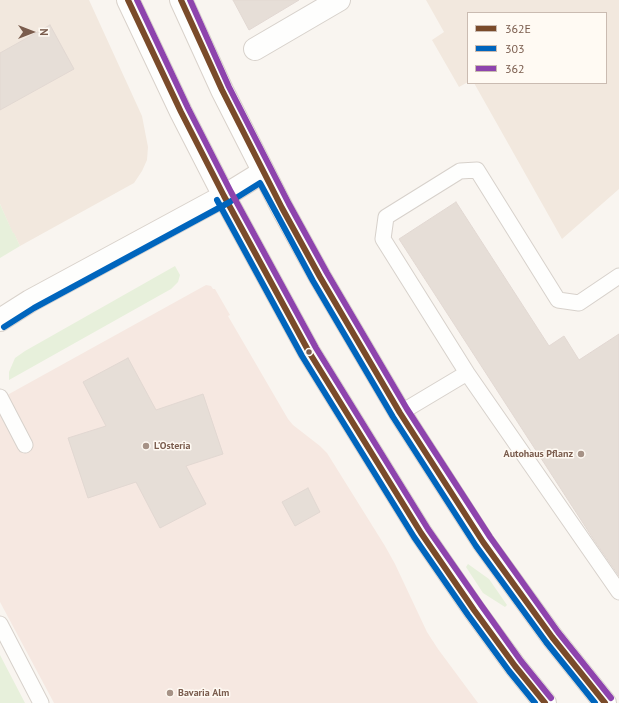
<!DOCTYPE html>
<style>
body{margin:0}
#map{position:relative;width:619px;height:703px;overflow:hidden;background:#f9f5f0;font-family:"PT Sans",sans-serif}
canvas{display:block}
.legend{position:absolute;left:467px;top:12px;width:140px;height:72px;box-sizing:border-box;background:#fffaf3;border:1px solid #cabbb1;margin:0;padding:5px 7px;list-style:none;font-size:12px;color:#7a5c4d}
.legend li{display:flex;align-items:center;gap:8px;height:20px}
.legend b{width:20px;border:1px solid #cabbb1}
.north{position:absolute;left:12px;top:12px;width:40px;height:40px;-webkit-text-stroke:3px #fffaf3;paint-order:stroke;rotate:90deg;font-size:11px;font-weight:700;line-height:16px;text-align:center;color:#7a5c4d}
.north::after{content:'';display:block;margin:auto;width:14px;height:18px;background:#7a5c4d;clip-path:polygon(50% 0,100% 100%,50% 72%,0 100%)}
</style>
<div id="map">
<canvas width="619" height="703"></canvas>
<ul class="legend">
<li><b style="height:5px;background:#7a4b2a"></b>362E</li>
<li><b style="height:5px;background:#0065bd"></b>303</li>
<li><b style="height:5px;background:#8e44ad"></b>362</li>
</ul>
<div class="north">N</div>
</div>
<script>
const ctx = document.querySelector('canvas').getContext('2d');
ctx.lineJoin = 'round';
function paint(path, color) { ctx.fillStyle = color; ctx.fill(path, 'evenodd'); }
const poly = rows => new Path2D(rows.map(r => 'M' + r).join(''));
function stroke(path, color, width, dash) { ctx.strokeStyle = color; ctx.lineWidth = width; ctx.lineCap = dash ? 'butt' : 'round'; ctx.setLineDash(dash || []); ctx.stroke(path); }
function write(font, color, halo, rows, align = 'center') {
  ctx.font = font + ' "PT Sans",sans-serif'; ctx.lineWidth = 3; ctx.setLineDash([]); ctx.textBaseline = 'middle'; ctx.strokeStyle = halo; ctx.fillStyle = color; for (const [text, x, y, turn = 0] of rows) {
    ctx.save(); ctx.translate(x, y); ctx.rotate((+turn || 0) * Math.PI / 180); ctx.textAlign = isNaN(turn) ? turn : align; if (halo) ctx.strokeText(text, 0, 0); ctx.fillText(text, 0, 0); ctx.restore();
  }
}
const residential = poly([
 [0,0,89,0,142,116,148,147,147,160,142,171,134,183,20,246,14,234,13,234,0,204],
 [426,0,619,0,619,189,562,239,474,83,606,83,606,13,468,13,468,82,459,87,432,40,444,32]
]);
const commercial = poly([
 [206,285,211,286,213,289,215,289,230,315,228,316,288,419,293,425,320,446,327,453,385,546,395,564,427,632,438,649,478,703,54,703,0,602,0,399]
]);
const green = poly([
 [0,204,13,233,14,233,20,246,0,258],
 [175,266,180,275,178,282,171,289,9,380,9,372,15,358,25,351],
 [468,564,489,579,507,605,505,607,483,593,466,567],
 [0,655,25,703,0,703]
]);
const building = poly([
 [233,0,299,0,249,30,233,0],
 [50,25,74,69,0,110,0,53,50,25],
 [456,202,549,346,564,336,579,360,619,334,619,576,594,540,399,239,456,202],
 [128,358,156,410,203,394,223,454,186,466,206,504,160,528,136,482,88,498,68,438,106,426,83,382,128,358],
 [308,488,320,512,295,526,282,502,308,488]
]);
const lane = poly([
 [467,373,619,592],
 [0,397,25,445],
 [400,413,467,373,383,239,386,217,460,171,477,170,558,300,579,303,619,276],
 [0,624,41,703]
]);
const street = poly([
 [255,49,339,0]
]);
const secondary = poly([
 [128,0,181,112,224,196,309,352,421,533,474,610,515,666,545,703],
 [181,0,222,90,282,208,320,277,400,413,483,542,552,637,605,703],
 [0,320,30,301,224,196,263,172]
]);
const bus1 = poly([
 [128,0,181,112,224,196,309,352,421,533,474,610,515,666,545,703],
 [181,0,222,90,282,208,320,277,400,413,483,542,552,637,605,703]
]);
const bus2 = poly([
 [217,200,302,356,414,537,468,615,509,671,535,703],
 [4,327,34,308,228,203,260,183,313,281,393,417,476,546,546,642,595,703]
]);
const bus3 = poly([
 [137,0,188,108,231,192,316,348,428,529,481,605,521,661,551,698],
 [190,0,229,87,289,204,327,273,407,409,490,537,558,632,611,698]
]);
const markers = [
 [309,352,3.5,"#7a5c4d"],
 [146,446,4,"#a69286"],
 [581,454,4,"#a69286"],
 [170,693,4,"#a69286"]
];
const poiNames = [
 ["L'Osteria",154,446],
 ["Autohaus Pflanz",573,454,"right"],
 ["Bavaria Alm",178,693]
];
paint(residential, '#f2e8de');
paint(commercial, '#f6e8e1');
paint(green, '#e7f0db');
paint(building, '#e6ded7');
stroke(building, '#e2d8d2', 1);
stroke(lane, '#d7d1cb', 17);
stroke(street, '#d7d1cb', 24);
stroke(secondary, '#d9d2cb', 24);
stroke(lane, '#fefefd', 15);
stroke(street, '#fefefd', 22);
stroke(secondary, '#fefefd', 22);
stroke(bus1, '#7a4b2a', 6);
stroke(bus2, '#0065bd', 6);
stroke(bus3, '#8e44ad', 6);
for (const [x, y, r, color] of markers) { const dot = new Path2D(); dot.arc(x, y, r, 0, 2 * Math.PI); ctx.fillStyle = color; ctx.fill(dot); stroke(dot, '#fffaf3', 1.5); }
write('bold 10px', '#7a5c4d', '#fffaf3', poiNames, 'left');
</script>
